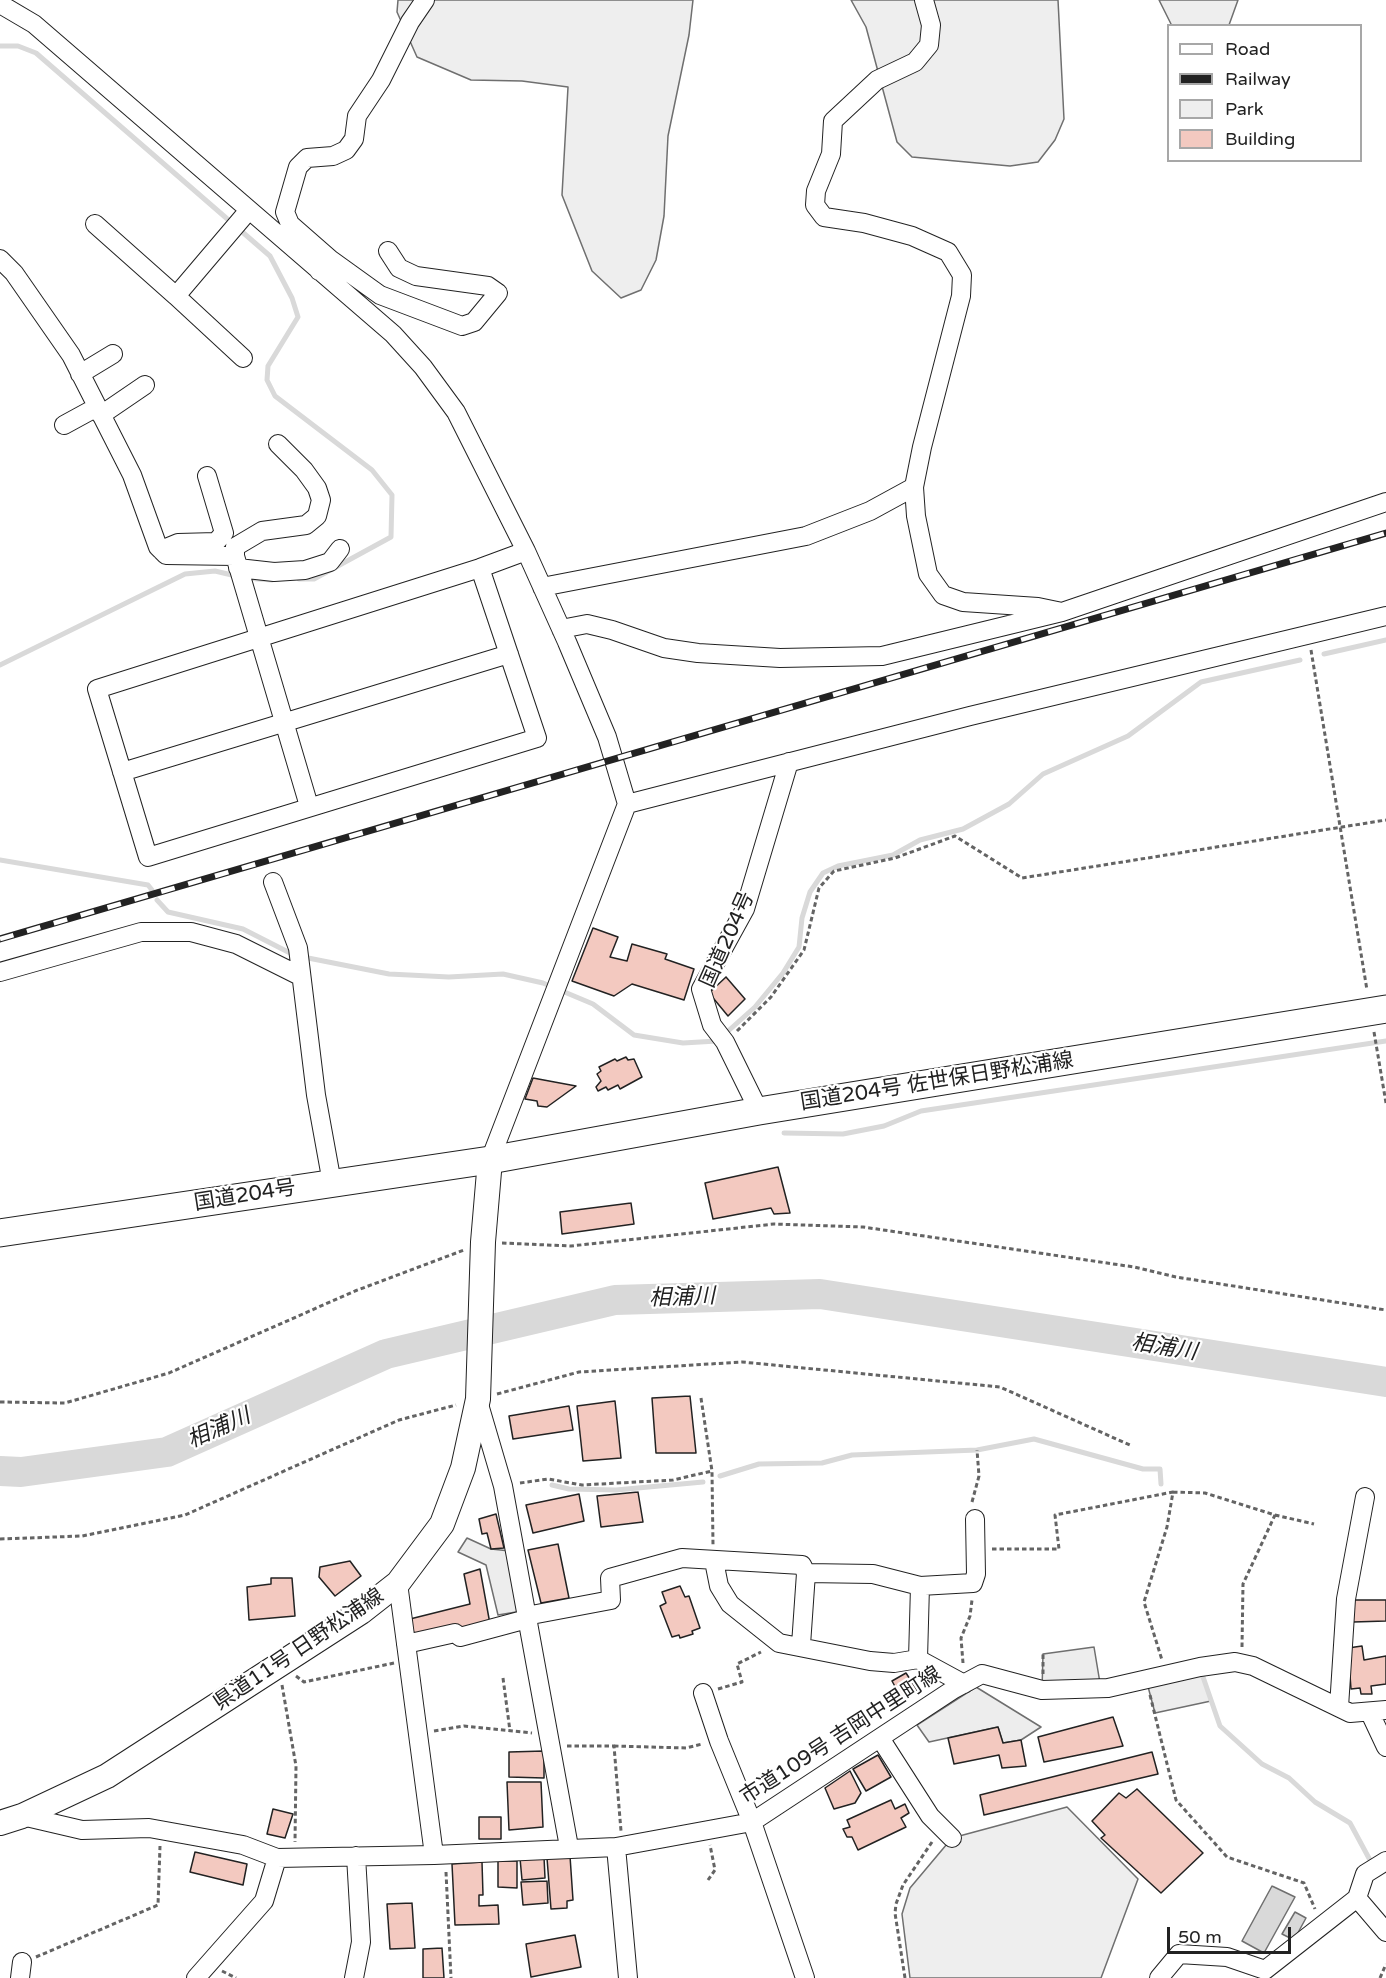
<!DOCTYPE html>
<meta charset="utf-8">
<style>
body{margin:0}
#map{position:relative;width:1386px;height:1978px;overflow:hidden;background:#fff;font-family:"Varela Round",sans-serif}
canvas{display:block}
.legend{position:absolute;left:1167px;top:24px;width:195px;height:138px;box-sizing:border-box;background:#fff;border:2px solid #a7a7a7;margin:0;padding:8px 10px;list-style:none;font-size:18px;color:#222}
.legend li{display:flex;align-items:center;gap:12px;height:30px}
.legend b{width:30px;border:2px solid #a7a7a7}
.scale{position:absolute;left:1167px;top:1927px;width:124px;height:27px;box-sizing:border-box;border:3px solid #222;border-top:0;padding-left:8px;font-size:18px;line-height:21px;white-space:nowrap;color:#222;-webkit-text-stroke:4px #fff;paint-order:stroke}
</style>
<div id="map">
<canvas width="1386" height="1978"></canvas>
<ul class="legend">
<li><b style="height:8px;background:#fff"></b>Road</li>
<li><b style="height:8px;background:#222"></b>Railway</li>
<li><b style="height:16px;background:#eee"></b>Park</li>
<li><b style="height:16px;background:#f3c9c0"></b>Building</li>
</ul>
<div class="scale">50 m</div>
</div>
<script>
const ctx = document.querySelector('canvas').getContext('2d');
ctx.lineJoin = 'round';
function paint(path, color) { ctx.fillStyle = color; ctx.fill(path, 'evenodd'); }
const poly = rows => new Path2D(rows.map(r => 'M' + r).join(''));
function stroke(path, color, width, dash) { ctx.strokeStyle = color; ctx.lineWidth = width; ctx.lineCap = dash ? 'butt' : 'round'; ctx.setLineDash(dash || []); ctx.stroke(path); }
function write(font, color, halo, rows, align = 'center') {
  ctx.font = font + ' "Varela Round","Noto Sans JP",sans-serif'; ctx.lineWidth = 4.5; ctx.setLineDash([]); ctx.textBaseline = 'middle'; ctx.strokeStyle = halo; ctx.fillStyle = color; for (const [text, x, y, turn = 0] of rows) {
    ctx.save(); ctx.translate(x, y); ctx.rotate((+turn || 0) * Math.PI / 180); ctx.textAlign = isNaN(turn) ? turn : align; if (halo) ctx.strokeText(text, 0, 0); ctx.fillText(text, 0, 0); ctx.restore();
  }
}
const green = poly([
 [398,0,693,0,689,35,668,136,664,216,656,260,641,290,621,298,592,271,562,195,568,87,522,81,471,80,417,57,397,12,398,0],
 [851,0,1058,0,1064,119,1055,140,1038,162,1010,166,912,157,897,142,866,27,851,0],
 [1159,0,1238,0,1229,25,1172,26,1159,0],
 [1067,1807,1138,1879,1101,1978,910,1978,902,1914,910,1888,952,1838,1067,1807]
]);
const parking = poly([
 [467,1538,491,1549,510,1551,522,1611,498,1615,486,1565,458,1552,467,1538],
 [1094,1647,1101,1689,1042,1690,1043,1654,1094,1647],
 [1202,1674,1211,1701,1155,1713,1146,1679,1202,1674],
 [976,1687,1041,1727,1021,1740,1003,1743,998,1727,929,1742,917,1725,976,1687]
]);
const water = poly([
 [1272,1886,1295,1897,1264,1953,1242,1941,1272,1886],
 [1295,1912,1306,1918,1294,1940,1282,1934,1295,1912]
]);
const stream = poly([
 [0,46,18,46,36,53,270,256,292,298,298,317,268,366,267,380,275,396,372,470,392,495,391,537,314,579,299,579],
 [245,578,272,580],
 [1324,654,1386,640],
 [0,665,185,574,215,571,236,576],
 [0,860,148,885,152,890],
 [157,900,168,912,243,929,294,955],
 [303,957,389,974,449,977,503,974,543,983,593,1004,634,1035,683,1043,717,1041,755,1007,783,973,799,947,802,918,810,892,823,873,838,866,893,855,920,840,963,829,1009,804,1043,774,1128,736,1201,682,1300,660],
 [784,1133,843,1134,884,1126,921,1111,1386,1041],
 [720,1476,759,1464,822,1463,852,1455,977,1450,1034,1439,1143,1469,1160,1469,1161,1484],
 [552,1485,569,1489,616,1490,703,1482],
 [1202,1674,1220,1726,1262,1764,1289,1778,1315,1802,1350,1823,1371,1862]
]);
const river = poly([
 [0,1471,21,1472,167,1452,386,1354,615,1300,820,1294,1386,1382]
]);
const building = poly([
 [593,928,618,937,610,957,627,961,632,944,667,954,665,959,694,969,684,1000,632,984,614,996,572,981,593,928],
 [726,977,745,999,728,1016,709,993,726,977],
 [626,1057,628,1060,634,1059,642,1077,620,1089,618,1085,608,1090,606,1087,598,1091,596,1087,601,1081,597,1074,601,1071,599,1067,615,1059,617,1061,626,1057],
 [533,1078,576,1086,547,1107,538,1106,537,1101,525,1099,533,1078],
 [778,1167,790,1213,774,1214,771,1208,713,1219,705,1183,778,1167],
 [631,1203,634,1224,562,1234,560,1212,631,1203],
 [690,1396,696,1453,656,1453,652,1398,690,1396],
 [615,1401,621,1458,583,1461,577,1406,615,1401],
 [569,1406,573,1430,513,1439,509,1416,569,1406],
 [638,1492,643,1522,601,1527,597,1496,638,1492],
 [579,1494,584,1521,533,1533,526,1505,579,1494],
 [496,1514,504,1548,491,1549,487,1533,482,1534,479,1519,496,1514],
 [558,1544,569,1598,541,1603,528,1550,558,1544],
 [350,1561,361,1576,335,1596,319,1577,320,1567,350,1561],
 [480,1569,490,1624,415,1638,410,1619,470,1604,464,1574,480,1569],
 [271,1578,292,1578,295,1616,249,1620,247,1587,271,1584,271,1578],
 [680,1586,685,1597,689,1596,700,1628,692,1631,693,1634,680,1638,679,1635,672,1637,660,1606,666,1603,662,1592,680,1586],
 [1353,1600,1386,1600,1386,1621,1353,1622,1353,1600],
 [1362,1646,1364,1660,1386,1656,1386,1684,1371,1686,1372,1694,1361,1694,1360,1688,1351,1689,1348,1648,1362,1646],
 [906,1673,917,1690,902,1699,892,1681,906,1673],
 [1113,1717,1123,1746,1044,1762,1038,1737,1113,1717],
 [998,1727,1003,1743,1021,1740,1026,1766,1002,1768,999,1755,954,1764,948,1738,998,1727],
 [544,1751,544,1778,509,1777,509,1752,544,1751],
 [1152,1752,1158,1774,984,1815,980,1795,1152,1752],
 [878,1755,891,1777,866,1791,853,1769,878,1755],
 [850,1771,861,1793,855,1803,834,1809,825,1788,850,1771],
 [507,1782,541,1782,543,1827,509,1830,507,1782],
 [1137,1789,1203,1853,1161,1893,1101,1838,1105,1835,1092,1821,1119,1793,1126,1798,1137,1789],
 [891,1800,895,1809,905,1804,909,1813,901,1818,906,1827,858,1850,852,1837,847,1837,843,1829,850,1827,847,1820,891,1800],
 [273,1809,293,1814,285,1838,267,1834,273,1809],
 [479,1817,501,1817,501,1839,479,1839,479,1817],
 [195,1852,247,1864,243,1885,190,1872,195,1852],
 [570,1856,573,1900,567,1901,567,1908,551,1909,547,1858,570,1856],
 [544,1857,545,1878,522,1880,520,1858,544,1857],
 [498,1861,517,1861,517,1888,498,1887,498,1861],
 [482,1862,483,1895,479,1895,479,1906,498,1905,499,1924,455,1925,452,1864,482,1862],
 [547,1881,548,1903,523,1905,521,1882,547,1881],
 [412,1903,415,1948,390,1949,387,1904,412,1903],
 [575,1935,581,1967,531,1977,526,1944,575,1935],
 [442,1948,444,1978,423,1978,423,1949,442,1948]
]);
const path = poly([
 [1311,650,1367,990],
 [737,1031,771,997,804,950,819,888,834,871,895,858,955,836,1022,878,1386,820],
 [1374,1032,1386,1103],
 [502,1243,571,1246,774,1224,863,1227,1134,1267,1176,1277,1386,1310],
 [497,1394,579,1372,742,1362,1000,1387,1132,1446],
 [701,1398,712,1471,713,1545],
 [0,1402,65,1403,169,1373,355,1291,464,1250],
 [520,1483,548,1479,582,1485,673,1480,712,1471],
 [1173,1492,1205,1493,1275,1515,1243,1584,1242,1647],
 [972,1502,979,1476,977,1450],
 [1275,1515,1314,1524],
 [0,1539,82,1536,185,1515,399,1420,456,1405],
 [992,1549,1059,1549,1055,1515,1173,1492,1167,1527,1144,1602,1162,1660],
 [963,1663,961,1638,970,1616,972,1600],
 [1043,1674,1043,1654],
 [296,1676,304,1682,394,1663],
 [503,1678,510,1731],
 [282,1685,296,1766,295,1842],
 [718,1689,742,1682,737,1664,761,1652],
 [1150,1695,1176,1800,1227,1857,1304,1883,1315,1909],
 [434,1731,464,1726,532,1733],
 [567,1746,614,1746,621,1831],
 [614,1746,686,1748,702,1744],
 [446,1872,451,1978],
 [708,1880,715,1870,710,1845],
 [36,1957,158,1905,160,1846],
 [222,1971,236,1978],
 [905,1978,895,1913,896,1904,903,1885,932,1842],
 [1380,1978,1386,1964]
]);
const minor = poly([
 [924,0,931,25,929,45,915,62,877,80,833,121,831,154,816,191,815,205,824,217,864,223,912,236,948,252,962,275,961,296,922,447,914,487,916,516,928,574,943,595,963,602,1038,607,1062,612],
 [0,4,34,24,393,334,423,367,456,412,526,551,567,642,607,737,627,804,490,1160],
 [95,224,176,296,249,210],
 [0,259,14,273,71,355,132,475,158,547,166,555,235,556,309,806],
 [330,259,290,224,285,212,298,167,307,158,333,156,346,150,354,139,357,116,381,80,410,22,425,0],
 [319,271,330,259,380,295,462,326,474,322,498,293,488,286,416,276,399,268,388,251],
 [176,296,243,358],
 [80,374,113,354],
 [101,415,145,385],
 [64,425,97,407],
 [161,550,178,543,216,542,224,533,207,476],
 [235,556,235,547,262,531,306,525,317,516,321,500,317,488,304,470,278,444],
 [238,568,274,572,305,570,330,562,340,549],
 [480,568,537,738,148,857,97,689,480,568,526,551],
 [542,587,806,536,870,511,914,487],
 [561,629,587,624,612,630,664,648,698,653,780,658,882,656,1062,612,1386,502],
 [122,772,509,654],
 [627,804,970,716,1386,616],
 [273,882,298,948,316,1095,332,1183],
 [0,972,141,932,191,932,236,944,300,976],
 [759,1111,725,1042,712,1025,701,989,745,909,789,762],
 [478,1401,503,1486,569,1847],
 [714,1561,719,1586,730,1604,779,1643,870,1661,894,1663,918,1659,964,1684],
 [398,1583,434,1855],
 [526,1616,611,1600,610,1578,682,1558,802,1565,806,1573,873,1574,920,1586,973,1583,976,1574,975,1519],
 [406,1644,455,1633,460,1637,527,1619],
 [801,1645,806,1573],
 [918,1659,920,1586],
 [703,1693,719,1741,752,1822,805,1978],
 [1339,1707,1346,1599,1365,1497],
 [1370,1713,1386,1747],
 [880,1738,930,1816,952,1838],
 [22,1816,82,1830,149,1828,243,1845,277,1858,434,1855,616,1847,752,1822,954,1689,982,1674,1042,1690,1108,1688,1200,1667,1235,1662,1253,1666,1350,1713,1386,1710],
 [616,1847,628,1978],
 [1357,1898,1386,1932],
 [20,1978,22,1962],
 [196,1978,264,1901,277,1858],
 [354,1978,361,1942,356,1856],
 [1159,1978,1179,1954,1227,1957,1265,1970,1357,1898,1365,1874,1386,1861]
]);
const major = poly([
 [0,1823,22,1816,107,1776,361,1612,398,1583,442,1524,463,1468,478,1399,483,1242,490,1160]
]);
const highway = poly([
 [0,1233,490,1160,759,1111,1386,1009]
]);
const rail = poly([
 [0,939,1386,533]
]);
const streetNames = [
 ["国道204号",728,940,-66],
 ["国道204号 佐世保日野松浦線",937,1082,-9],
 ["国道204号",245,1196,-9],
 ["県道11号 日野松浦線",299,1650,-34],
 ["市道109号 吉岡中里町線",841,1736,-33]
];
const waterNames = [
 ["相浦川",682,1298,-2],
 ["相浦川",1164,1348,9],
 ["相浦川",219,1429,-24]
];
paint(green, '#eee');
stroke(green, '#6f6f6f', 1.5);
paint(parking, '#ededed');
stroke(parking, '#6f6f6f', 1.5);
paint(water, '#d9d9d9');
stroke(water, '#6f6f6f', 1.5);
stroke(stream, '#d9d9d9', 5);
stroke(river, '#d9d9d9', 30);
paint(building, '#f3c9c0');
stroke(building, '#222', 1.5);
stroke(minor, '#222', 20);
stroke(major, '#222', 26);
stroke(highway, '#222', 29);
stroke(path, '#646464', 3, [4.5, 3]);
stroke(minor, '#fff', 18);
stroke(major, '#fff', 24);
stroke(highway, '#fff', 27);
stroke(rail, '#222', 7);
stroke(rail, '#fff', 4.5, [14]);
write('21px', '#222', '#fff', streetNames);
write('italic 22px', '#222', '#fff', waterNames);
</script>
